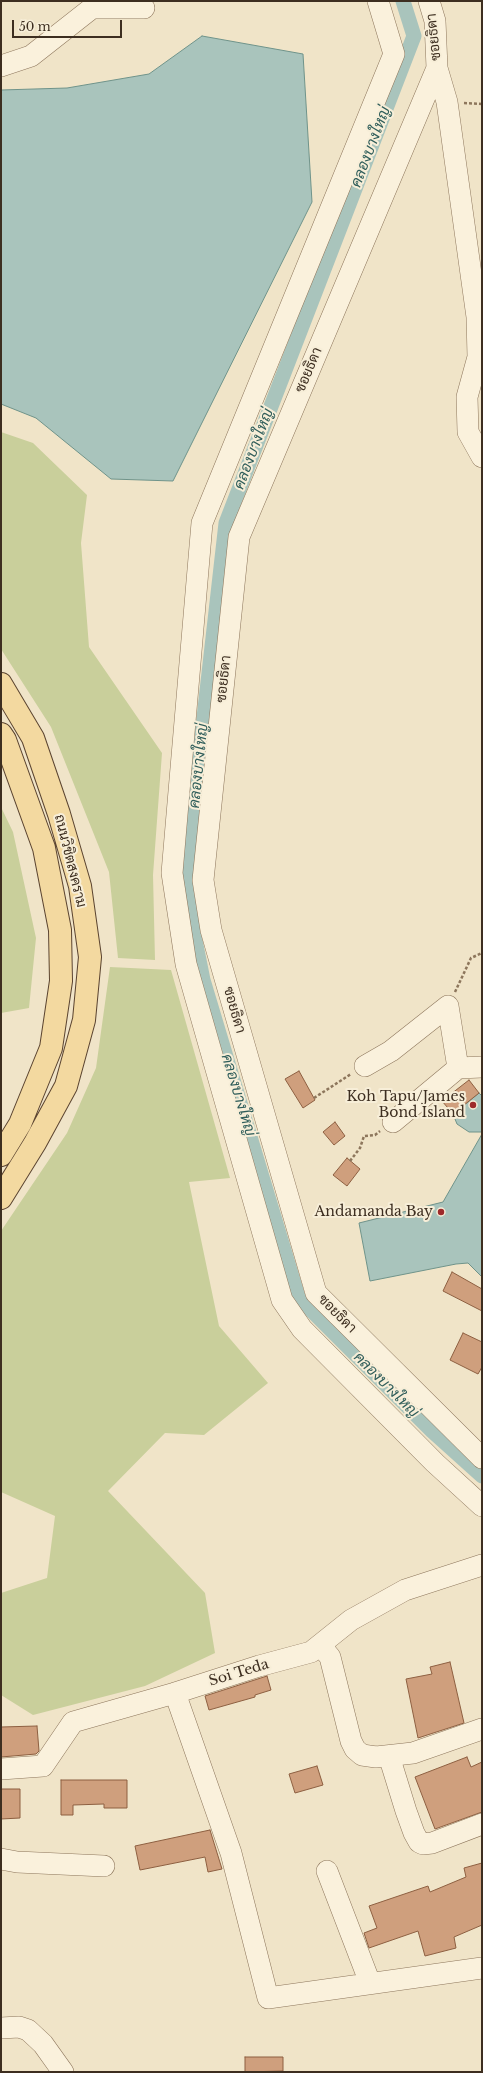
<!DOCTYPE html>
<html>
<head>
<meta charset="utf-8">
<style>
	body { margin:0 }
	#map { position:relative; width:483px; height:2073px; overflow:hidden; background:#f0e4c8; font-family:"Libre Baskerville",serif }
	canvas { display:block }
	.frame { position:absolute; inset:0; border:2px solid #3d2e20; pointer-events:none }
	.scale { position:absolute; left:12px; top:20px; width:110px; height:18px; box-sizing:border-box; border:2px solid #3d2e20; border-top:0; padding-left:5px; font-size:12px; line-height:14px; white-space:nowrap; color:#3d2e20; -webkit-text-stroke:3px #f7eed8; paint-order:stroke }
</style>
</head>
<body>
<div id="map">
<canvas width="483" height="2073"></canvas>
<div class="frame"></div>
<div class="scale">50 m</div>
</div>
<script>
const ctx = document.querySelector('canvas').getContext('2d');
ctx.lineJoin = 'round';
function paint(path, color) { ctx.fillStyle = color; ctx.fill(path, 'evenodd'); }
const shape = rows => new Path2D(rows.map(r => 'M' + r).join(''));
function stroke(path, color, width, dash) { ctx.strokeStyle = color; ctx.lineWidth = width; ctx.lineCap = dash ? 'butt' : 'round'; ctx.setLineDash(dash || []); ctx.stroke(path); }
function write(font, color, halo, rows, align = 'center') {
  ctx.font = font + ' "Libre Baskerville",Sarabun,serif'; ctx.lineWidth = 4; ctx.setLineDash([]); ctx.textBaseline = 'middle'; ctx.strokeStyle = halo; ctx.fillStyle = color; for (const [text, x, y, turn = 0] of rows) {
    ctx.save(); ctx.translate(x, y); ctx.rotate((+turn || 0) * Math.PI / 180); ctx.textAlign = isNaN(turn) ? turn : align; if (halo) ctx.strokeText(text, 0, 0); ctx.fillText(text, 0, 0); ctx.restore();
  }
}
paint(shape([
	[1,432,33,443,87,495,81,543,89,647,162,753,153,875,155,960,118,958,109,872,51,727,1,649],
	[1,807,13,832,36,938,29,1008,1,1013],
	[110,967,171,970,230,1178,189,1182,219,1326,268,1383,204,1435,165,1433,108,1491,205,1593,215,1653,145,1686,33,1715,1,1695,1,1593,47,1578,55,1516,1,1492,1,1231,67,1133,96,1068]
]), '#c9cf9b');
const water = shape([
	[202,36,303,54,312,202,173,481,111,479,36,418,1,404,1,90,67,88,149,74,202,36],
	[479,1093,482,1096,482,1132,469,1132,457,1124,453,1114,479,1093],
	[482,1134,482,1277,468,1263,456,1264,370,1281,359,1223,443,1202,482,1134]
]);
paint(water, '#a9c4bc');
stroke(water, '#6f938a', 1);
stroke(shape([
	[403,1,414,36,226,523,186,876,193,930,203,980,298,1297,432,1431,482,1476]
]), '#a9c4bc', 15);
const building = shape([
	[299,1071,315,1100,303,1108,285,1079,299,1071],
	[469,1080,479,1093,453,1114,442,1101,469,1080],
	[335,1122,345,1136,334,1145,323,1132,335,1122],
	[347,1158,360,1169,347,1186,333,1175,347,1158],
	[452,1272,482,1289,482,1311,443,1291,452,1272],
	[463,1333,482,1342,482,1367,478,1374,450,1360,463,1333],
	[450,1662,464,1723,418,1738,406,1679,432,1674,430,1667,450,1662],
	[267,1676,271,1690,255,1695,255,1697,209,1710,205,1696,267,1676],
	[37,1726,39,1751,36,1754,1,1757,1,1727,37,1726],
	[467,1757,471,1767,482,1762,482,1812,435,1829,415,1777,467,1757],
	[317,1766,323,1785,295,1793,289,1774,317,1766],
	[61,1780,127,1780,127,1808,104,1808,104,1804,73,1805,73,1815,61,1815,61,1780],
	[1,1789,20,1789,20,1818,1,1819,1,1789],
	[210,1830,222,1869,208,1872,205,1857,140,1870,135,1846,210,1830],
	[482,1863,482,1925,454,1937,456,1948,425,1956,418,1931,369,1948,364,1933,377,1928,369,1906,428,1886,430,1892,466,1877,464,1868,482,1863],
	[245,2057,283,2057,283,2071,245,2072,245,2057]
]);
paint(building, '#cf9f7d');
stroke(building, '#8d5f41', 1);
const minor = shape([
	[378,1,394,54,202,523,172,873,186,964,282,1300,302,1329,435,1463,482,1506],
	[429,1,435,21,437,68,239,537,203,880,211,930,316,1293,482,1458],
	[1,66,31,56,92,8,144,8],
	[437,68,447,102,477,317,478,357,467,397,468,432,482,457],
	[365,1066,391,1051,448,1006,458,1068,482,1067],
	[393,1122,458,1068],
	[320,1645,330,1657,351,1741,355,1749,362,1755,376,1757,413,1753,482,1729],
	[175,1693,231,1853,268,1998,482,1968],
	[389,1756,406,1811,414,1833,419,1842,423,1844,432,1843,482,1824],
	[1,1769,43,1766,73,1722,175,1693,259,1666,311,1652,351,1620,405,1590,482,1565],
	[1,1859,17,1862,104,1866],
	[327,1871,370,1983],
	[1,2028,19,2027,28,2030,43,2044,63,2072]
]);
const major = shape([
	[1,684,33,738,59,814,80,886,90,957,84,1020,66,1086,35,1143,1,1198],
	[1,734,5,740,44,848,60,930,61,981,51,1048,20,1124,1,1155]
]);
stroke(minor, '#8d765c', 22);
stroke(major, '#5b4430', 24);
stroke(shape([
	[464,103,482,104],
	[455,992,471,958,482,953],
	[314,1098,351,1074],
	[350,1161,360,1148,364,1136,375,1135,380,1131]
]), '#8d765c', 2.5, [3, 2]);
stroke(minor, '#faf1dc', 21);
stroke(major, '#f3d9a0', 22);
for (const [x, y, r, color] of [
	[473,1105,4,"#9e2a2b"],
	[441,1212,4,"#9e2a2b"]
]) { const dot = new Path2D(); dot.arc(x, y, r, 0, 2 * Math.PI); ctx.fillStyle = color; ctx.fill(dot); stroke(dot, '#f7eed8', 1.5); }
write('14px', '#3d2e20', '#f7eed8', [
	["ซอยธิดา",434,37,-96],
	["ซอยธิดา",309,370,-67],
	["ซอยธิดา",224,679,-84],
	["ถนนวิชิตสงคราม",70,861,76],
	["ซอยธิดา",234,1010,74],
	["ซอยธิดา",337,1314,45],
	["Soi Teda",239,1673,-17]
]);
write('14px', '#3d2e20', '#f7eed8', [
	["Koh Tapu/James",465,1097],
	["Bond Island",465,1113],
	["Andamanda Bay",433,1212]
], 'right');
write('italic 15px', '#2f5d5a', '#f7eed8', [
	["คลองบางใหญ่",371,147,-69],
	["คลองบางใหญ่",254,449,-69],
	["คลองบางใหญ่",199,766,-84],
	["คลองบางใหญ่",238,1095,73],
	["คลองบางใหญ่",386,1385,45]
]);
</script>
</body>
</html>
